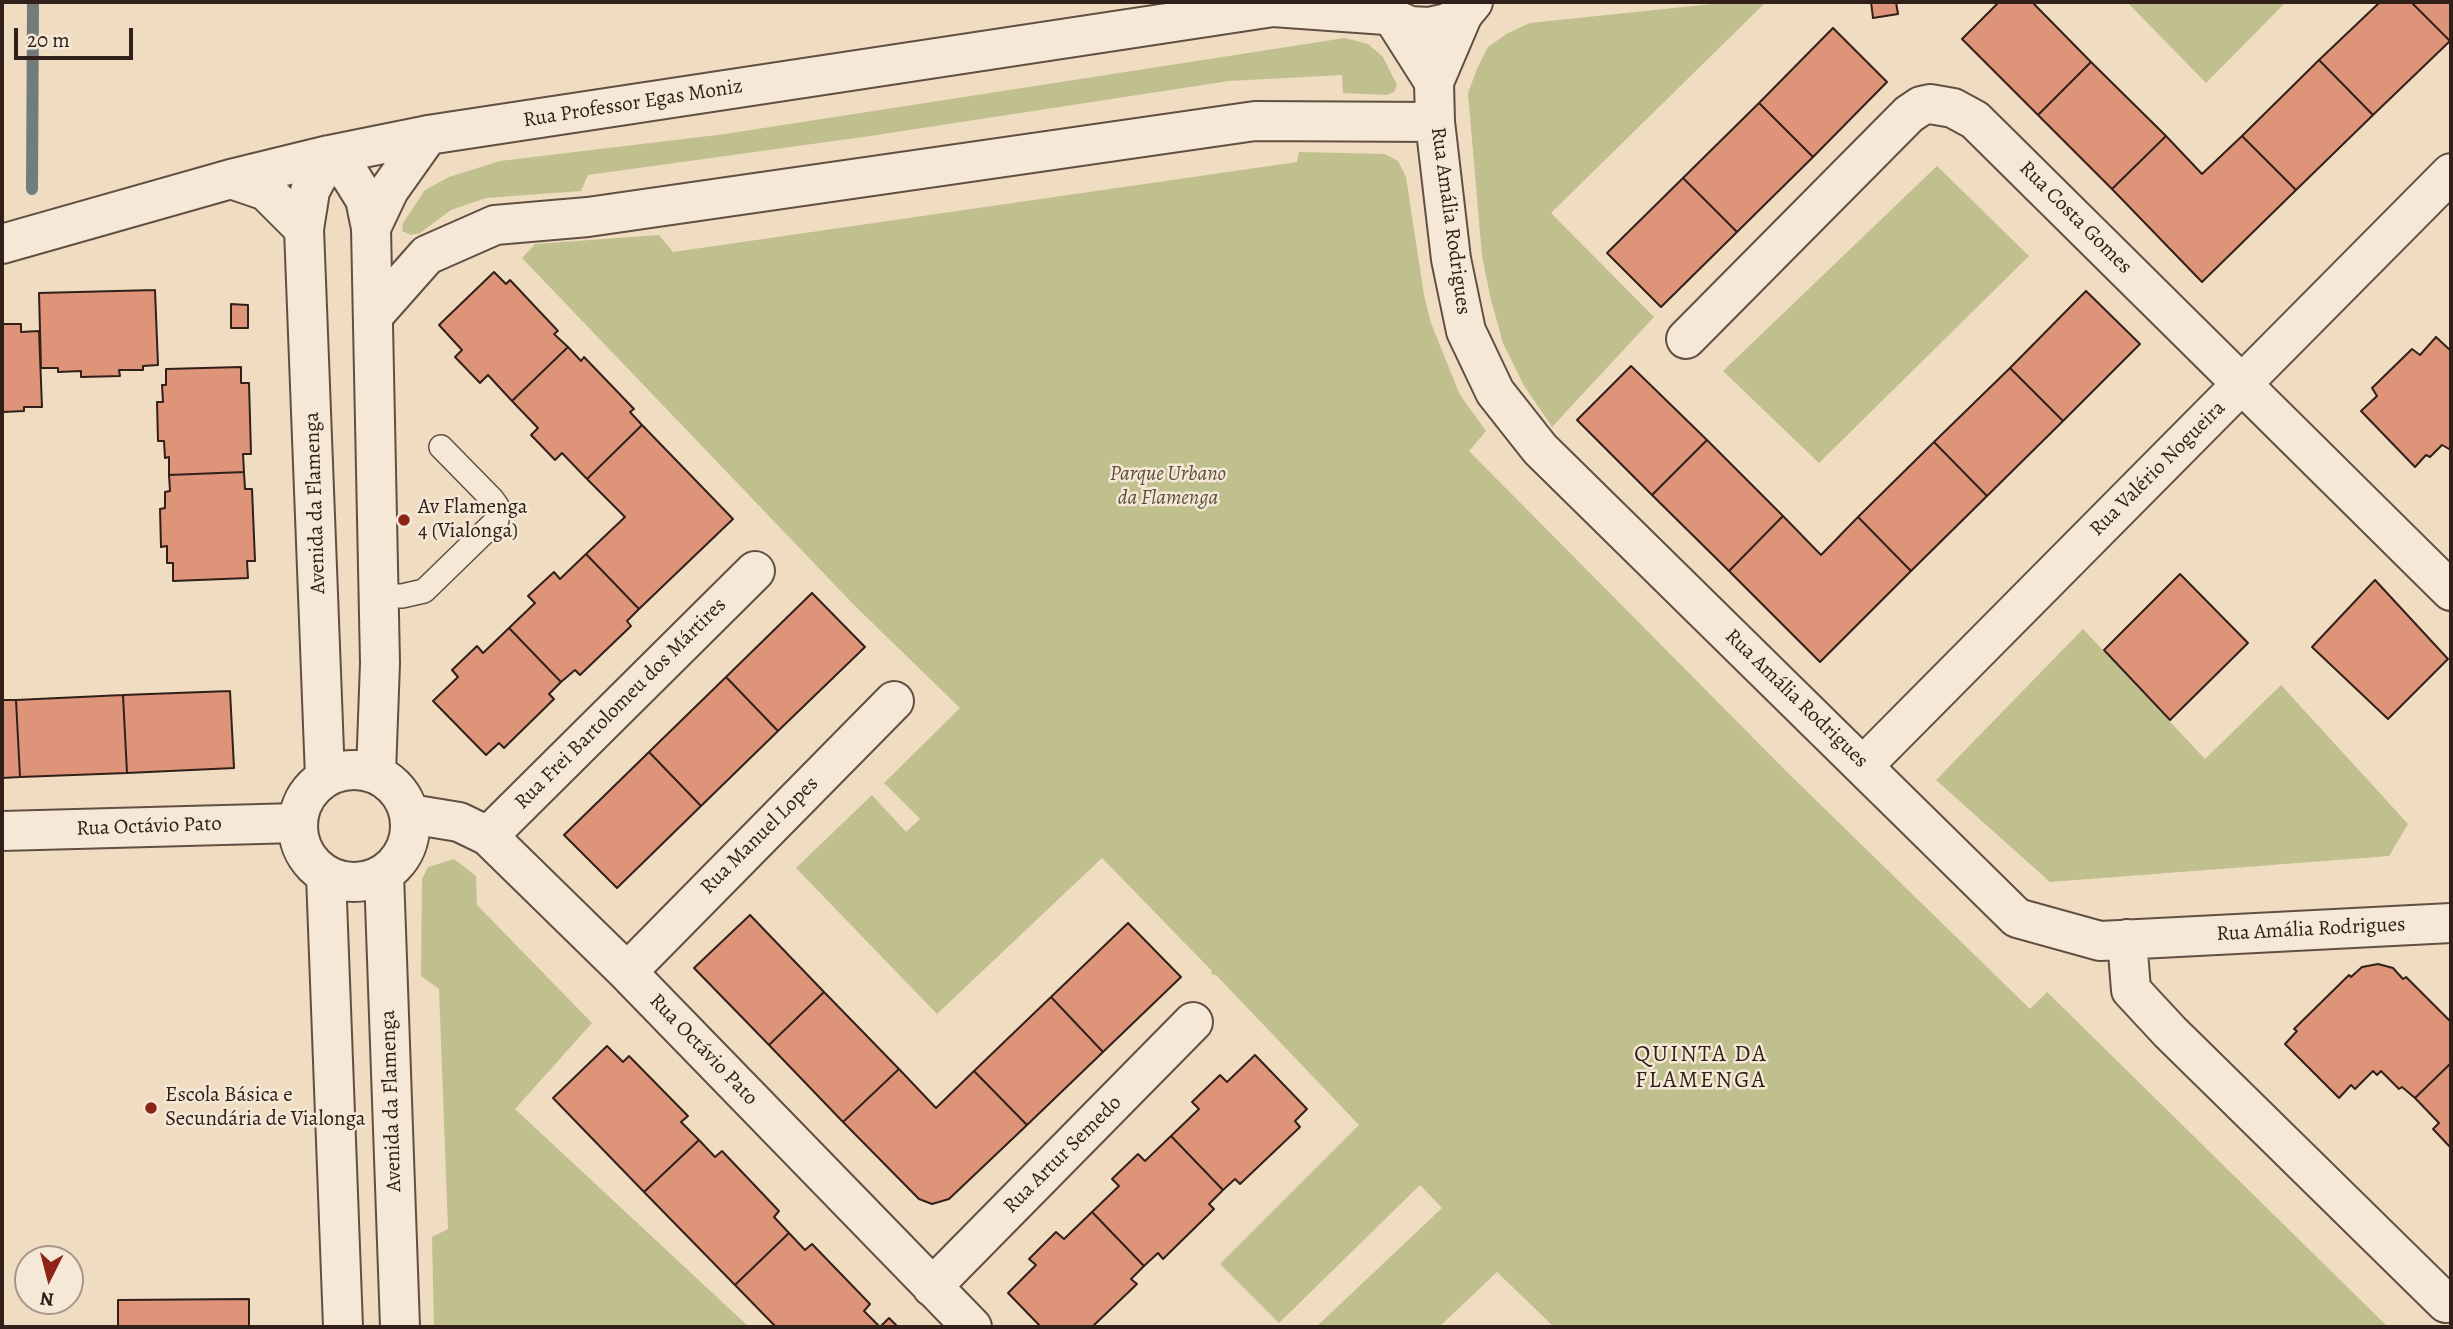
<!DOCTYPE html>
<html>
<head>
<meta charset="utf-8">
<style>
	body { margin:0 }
	#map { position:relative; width:2453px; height:1329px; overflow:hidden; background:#f0dcc1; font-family:Alegreya,serif }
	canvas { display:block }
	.frame { position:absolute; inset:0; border:4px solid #312019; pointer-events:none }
	.north { position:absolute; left:14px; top:1245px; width:70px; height:70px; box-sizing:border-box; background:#f5e8d7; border:2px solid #a7988b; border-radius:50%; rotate:186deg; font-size:19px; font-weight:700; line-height:28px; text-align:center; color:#312019 }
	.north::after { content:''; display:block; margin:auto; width:24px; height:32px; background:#8f2418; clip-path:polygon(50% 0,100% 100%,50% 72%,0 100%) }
	.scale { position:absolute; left:14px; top:28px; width:119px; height:32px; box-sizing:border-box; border:4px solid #312019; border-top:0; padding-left:9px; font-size:21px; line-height:24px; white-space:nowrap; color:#312019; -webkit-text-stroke:5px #f5e8d7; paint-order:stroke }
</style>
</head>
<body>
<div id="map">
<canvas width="2453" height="1329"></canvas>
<div class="frame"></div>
<div class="north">N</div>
<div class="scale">20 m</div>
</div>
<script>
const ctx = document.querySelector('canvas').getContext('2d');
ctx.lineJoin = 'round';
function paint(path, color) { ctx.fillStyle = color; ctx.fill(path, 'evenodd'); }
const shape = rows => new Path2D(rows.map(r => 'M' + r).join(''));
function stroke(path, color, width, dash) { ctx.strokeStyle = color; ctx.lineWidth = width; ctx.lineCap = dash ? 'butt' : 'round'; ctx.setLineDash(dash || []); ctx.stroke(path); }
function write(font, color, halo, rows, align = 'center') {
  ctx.font = font + ' Alegreya,serif'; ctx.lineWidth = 5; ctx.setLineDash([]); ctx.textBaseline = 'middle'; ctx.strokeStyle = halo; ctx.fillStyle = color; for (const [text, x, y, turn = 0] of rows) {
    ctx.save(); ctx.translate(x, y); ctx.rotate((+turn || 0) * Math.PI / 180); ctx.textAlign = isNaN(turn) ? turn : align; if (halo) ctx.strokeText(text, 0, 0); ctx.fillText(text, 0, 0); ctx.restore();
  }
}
paint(shape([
	[1731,2,1766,2,1551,213,1654,317,1552,427,1523,384,1503,343,1491,300,1482,256,1468,93,1477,69,1488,47,1508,33,1530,23],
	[2127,2,2286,2,2206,83],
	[1345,38,1368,44,1383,57,1397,85,1394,92,1387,95,1343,93,1342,75,1229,81,870,136,588,175,581,191,486,198,451,210,420,233,411,235,402,231,403,223,425,190,449,177,500,161,725,134],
	[1299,152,1385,154,1398,161,1406,177,1424,295,1431,323,1460,395,1486,431,1469,451,1788,773,2030,1009,2047,992,2388,1327,1554,1327,1497,1272,1439,1327,1316,1327,1442,1208,1420,1185,1279,1323,1220,1264,1359,1125,1216,975,1211,974,1212,971,1102,858,937,1014,796,868,872,795,906,832,920,819,884,783,960,708,855,606,522,258,535,244,659,235,673,252,1297,162],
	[1937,166,2029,256,1819,463,1723,371],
	[2083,629,2205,759,2281,685,2408,824,2389,856,2050,882,1936,780],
	[454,859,476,876,477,905,592,1023,515,1109,749,1327,434,1327,432,1237,448,1229,439,989,421,976,422,879,428,867]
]), '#c0bf8e');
stroke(shape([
	[32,189,33,2]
]), '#727c7b', 12);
const building = shape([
	[1871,2,1896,2,1898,14,1873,18,1871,2],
	[1999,2,2032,2,2091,62,2038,115,1962,39,1999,2],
	[2380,2,2411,2,2450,41,2373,115,2319,60,2380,2],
	[2411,2,2451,2,2451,40,2450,41,2411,2],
	[1833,28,1887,82,1813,157,1759,103,1833,28],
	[2319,60,2373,115,2296,190,2242,136,2319,60],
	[2091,62,2166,136,2112,189,2038,115,2091,62],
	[1759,103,1813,157,1737,232,1683,178,1759,103],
	[2166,136,2202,174,2242,136,2296,190,2202,282,2112,189,2166,136],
	[1683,178,1737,232,1661,307,1607,253,1683,178],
	[494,272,506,284,510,280,558,331,554,334,568,347,512,401,488,375,480,383,455,357,462,350,439,325,494,272],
	[155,290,158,365,143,366,143,370,119,370,120,376,81,377,81,371,58,372,58,368,41,368,39,293,155,290],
	[2086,291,2140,344,2063,421,2010,368,2086,291],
	[231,304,248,305,248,328,231,328,231,304],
	[2,324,21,324,21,332,39,331,42,407,24,407,24,411,3,412,2,418,2,324],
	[2436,337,2451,351,2451,447,2449,449,2442,445,2430,457,2426,455,2415,467,2361,411,2377,396,2372,388,2412,349,2420,355,2436,337],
	[568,347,581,361,584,357,634,409,630,412,642,425,587,479,562,453,555,460,531,435,538,428,512,401,568,347],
	[1631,366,1707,440,1652,495,1577,420,1631,366],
	[241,367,241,383,249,383,251,454,243,454,244,472,169,475,169,457,165,458,164,441,158,441,157,402,163,402,162,385,166,385,166,369,241,367],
	[2010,368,2063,421,1987,496,1934,442,2010,368],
	[642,425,733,519,639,609,586,554,625,517,587,479,642,425],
	[1707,440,1783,516,1729,571,1652,495,1707,440],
	[1934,442,1987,496,1911,571,1858,517,1934,442],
	[244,472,245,489,252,489,255,561,247,561,248,578,173,581,173,563,167,563,167,546,161,547,160,509,165,508,165,492,170,491,169,475,244,472],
	[1783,516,1821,555,1858,517,1911,571,1820,662,1729,571,1783,516],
	[586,554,639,609,627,621,631,626,580,675,575,670,561,682,509,628,535,603,528,596,554,572,560,579,586,554],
	[2180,574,2248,643,2170,720,2104,650,2180,574],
	[2375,580,2448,659,2388,719,2312,647,2375,580],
	[812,593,865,647,778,731,726,677,812,593],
	[509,628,561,682,549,694,554,699,504,748,499,743,486,755,433,701,458,677,452,670,477,646,483,653,509,628],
	[726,677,778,731,701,806,649,752,726,677],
	[230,691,234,768,127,773,123,695,230,691],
	[123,695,127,773,20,777,16,700,123,695],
	[2,700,16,700,20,777,2,778,2,700],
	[649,752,701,806,617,888,564,835,649,752],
	[750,915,824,992,769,1045,694,968,750,915],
	[1128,923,1181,977,1103,1052,1051,997,1128,923],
	[2378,964,2393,968,2403,979,2406,977,2451,1022,2451,1063,2415,1098,2402,1087,2399,1089,2381,1071,2377,1075,2373,1071,2355,1089,2351,1085,2339,1098,2285,1044,2297,1031,2294,1029,2349,975,2351,977,2362,967,2378,964],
	[824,992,899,1069,843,1122,769,1045,824,992],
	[1051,997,1103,1052,1027,1125,974,1071,1051,997],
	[607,1046,623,1062,629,1056,688,1116,681,1122,699,1140,644,1192,553,1098,607,1046],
	[1255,1055,1307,1109,1295,1121,1300,1127,1240,1184,1235,1179,1223,1190,1171,1136,1199,1109,1192,1102,1220,1075,1227,1082,1255,1055],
	[2451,1063,2451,1148,2433,1129,2439,1123,2415,1098,2451,1063],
	[899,1069,936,1108,974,1071,1027,1125,949,1199,932,1204,919,1199,843,1122,899,1069],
	[1171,1136,1223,1190,1209,1204,1214,1209,1163,1259,1158,1253,1144,1266,1092,1212,1119,1186,1112,1179,1138,1154,1145,1161,1171,1136],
	[699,1140,715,1157,722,1151,779,1211,774,1217,789,1233,735,1285,644,1192,699,1140],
	[1092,1212,1144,1266,1131,1279,1137,1284,1092,1327,1041,1327,1008,1293,1036,1265,1029,1259,1056,1232,1064,1239,1092,1212],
	[789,1233,805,1250,812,1244,870,1304,864,1311,880,1327,776,1327,735,1285,789,1233],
	[249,1299,249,1327,118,1327,118,1300,249,1299],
	[889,1318,898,1327,880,1327,889,1318]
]);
paint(building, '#dd9479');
stroke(building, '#312019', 2);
const service = shape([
	[378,596,402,596,424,591,497,520,497,506,492,499,441,447]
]);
const minor = shape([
	[1463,14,1434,82,1435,122,1451,259,1466,331,1495,392,1540,449,2017,918,2100,941,2451,923],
	[1394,19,1434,82],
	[373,316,427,255,495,225,588,217,1255,121,1435,122],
	[1686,339,1909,114,1921,106,1930,104,1953,108,1975,120,2451,591],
	[1864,765,2451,173],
	[410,814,459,822,488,836,627,972,972,1327],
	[2,831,297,823],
	[488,836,755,571],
	[2127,939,2131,990,2170,1032,2446,1303],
	[627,972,894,701],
	[932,1287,1193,1022]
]);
const tertiary = shape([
	[1377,2,1386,15,1394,19,1410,26,1429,27,1447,23,1463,14,1473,2],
	[329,155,350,175,365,199,371,228,380,663,376,773],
	[231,179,266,191,304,229],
	[371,228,389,190,428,135],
	[2,244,231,179,329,155,428,135,1273,7,1386,15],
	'298 826a56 56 0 1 1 112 0a56 56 0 1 1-112 0Z',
	[325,777,304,229,310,191,329,155],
	[384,874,400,1327],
	[326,875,343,1327]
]);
stroke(service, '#614f43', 26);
stroke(minor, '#614f43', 42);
stroke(tertiary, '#614f43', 42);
stroke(service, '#f5e8d7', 23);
stroke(minor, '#f5e8d7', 38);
stroke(tertiary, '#f5e8d7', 38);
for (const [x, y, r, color] of [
	[404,520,7,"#8f2418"],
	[151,1108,7,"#8f2418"]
]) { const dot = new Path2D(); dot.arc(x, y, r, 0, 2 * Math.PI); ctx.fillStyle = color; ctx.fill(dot); stroke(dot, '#f5e8d7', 2.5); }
write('21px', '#312019', '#f5e8d7', [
	["Rua Professor Egas Moniz",633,104,-9],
	["Rua Costa Gomes",2075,218,45],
	["Rua Amália Rodrigues",1450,221,82],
	["Rua Valério Nogueira",2158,469,-45],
	["Avenida da Flamenga",316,503,-92],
	["Rua Amália Rodrigues",1796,699,44],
	["Rua Frei Bartolomeu dos Mártires",621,704,-45],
	["Rua Octávio Pato",149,827,-2],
	["Rua Manuel Lopes",760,836,-45],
	["Rua Amália Rodrigues",2311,930,-3],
	["Rua Octávio Pato",703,1050,46],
	["Avenida da Flamenga",392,1101,-92],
	["Rua Artur Semedo",1063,1155,-45]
]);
write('italic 21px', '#5c503c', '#f5e8d7', [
	["Parque Urbano",1168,475],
	["da Flamenga",1168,499]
]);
write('21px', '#312019', '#f5e8d7', [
	["Av Flamenga",418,508],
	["4 (Vialonga)",418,532],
	["Escola Básica e",165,1096],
	["Secundária de Vialonga",165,1120]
], 'left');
ctx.letterSpacing = '2px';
write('23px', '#312019', '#f5e8d7', [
	["QUINTA DA",1701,1055],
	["FLAMENGA",1701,1081]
]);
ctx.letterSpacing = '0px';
</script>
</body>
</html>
